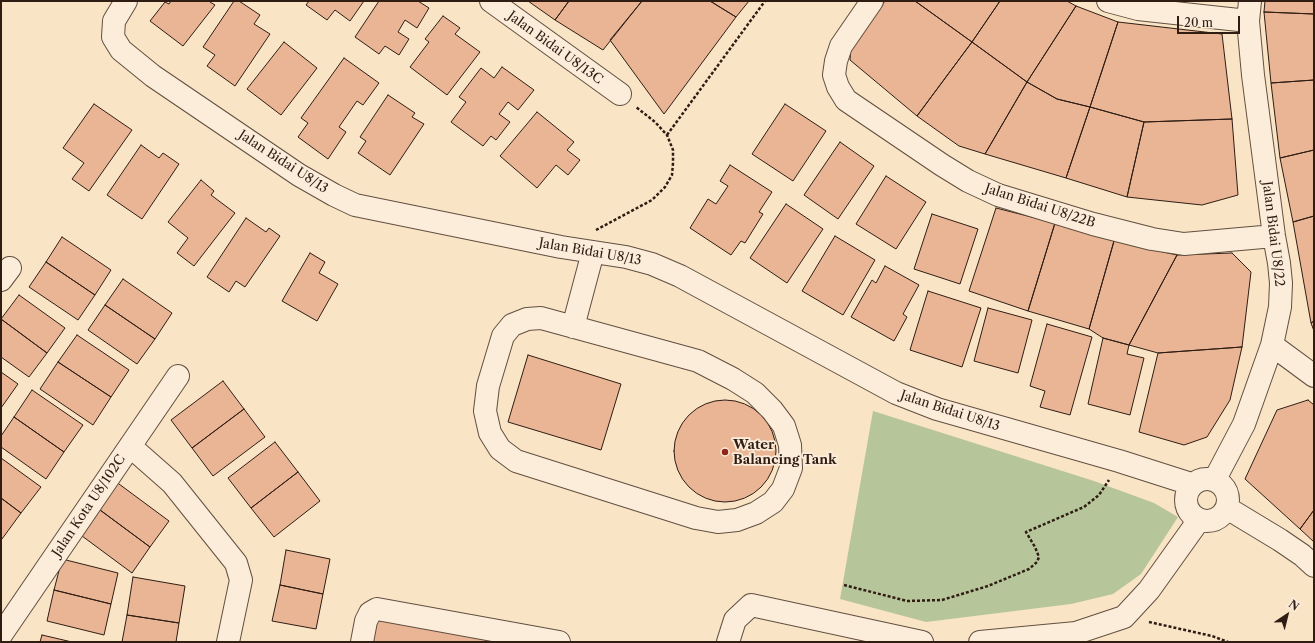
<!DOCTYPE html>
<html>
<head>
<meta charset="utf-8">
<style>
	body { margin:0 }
	#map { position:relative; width:1315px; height:643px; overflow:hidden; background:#f9e4c6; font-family:"Libre Caslon Text",serif }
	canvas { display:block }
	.frame { position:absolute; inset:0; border:2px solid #2f1d14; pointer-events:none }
	.north { position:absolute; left:1267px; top:595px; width:40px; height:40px; -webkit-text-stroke:3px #fbedda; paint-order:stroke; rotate:35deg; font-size:11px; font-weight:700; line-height:16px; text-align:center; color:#2f1d14 }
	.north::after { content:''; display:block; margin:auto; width:14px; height:18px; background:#2f1d14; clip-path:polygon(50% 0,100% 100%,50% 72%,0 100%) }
	.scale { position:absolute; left:1177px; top:16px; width:63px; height:18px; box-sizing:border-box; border:2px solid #2f1d14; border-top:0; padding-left:5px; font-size:12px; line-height:14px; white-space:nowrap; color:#2f1d14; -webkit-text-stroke:3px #fbedda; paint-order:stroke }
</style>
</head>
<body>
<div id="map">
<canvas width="1315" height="643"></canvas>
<div class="frame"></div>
<div class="north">N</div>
<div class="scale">20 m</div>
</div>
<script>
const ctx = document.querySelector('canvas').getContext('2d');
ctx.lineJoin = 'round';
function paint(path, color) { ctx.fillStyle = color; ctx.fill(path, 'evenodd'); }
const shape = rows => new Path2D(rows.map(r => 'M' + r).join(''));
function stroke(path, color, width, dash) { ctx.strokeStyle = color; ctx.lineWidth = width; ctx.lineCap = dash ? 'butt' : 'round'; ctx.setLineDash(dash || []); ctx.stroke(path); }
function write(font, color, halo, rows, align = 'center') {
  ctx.font = font + ' "Libre Caslon Text",serif'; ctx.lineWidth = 3.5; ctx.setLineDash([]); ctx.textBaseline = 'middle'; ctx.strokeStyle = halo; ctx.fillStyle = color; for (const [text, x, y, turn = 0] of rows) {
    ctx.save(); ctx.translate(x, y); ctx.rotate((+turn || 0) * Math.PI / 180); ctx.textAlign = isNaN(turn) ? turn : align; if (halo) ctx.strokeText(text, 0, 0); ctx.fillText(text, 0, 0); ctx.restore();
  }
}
paint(shape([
	[873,411,1094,481,1154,503,1178,517,1141,574,1113,594,1071,604,926,622,840,599]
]), '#b7c59a');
const building = shape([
	[171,1,211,1,210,2,215,5,183,46,150,21,165,2,169,4,171,1],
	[234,1,239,1,260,15,254,24,270,34,235,86,207,66,215,55,203,47,234,1],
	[309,1,364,1,350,21,335,10,327,20,306,5,309,1],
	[379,1,418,1,429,8,417,28,405,20,398,32,409,39,399,55,385,46,379,54,355,37,379,1],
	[528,1,569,1,555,20,528,1],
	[569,1,642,1,603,50,555,20,569,1],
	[642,1,710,1,736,17,664,114,610,40,642,1],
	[710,1,749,1,736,17,710,1],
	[885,1,915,1,972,42,917,116,850,60,851,45,885,1],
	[915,1,1000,1,972,42,915,1],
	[1000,1,1067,1,1076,6,1027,82,972,42,1000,1],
	[1265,1,1314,1,1314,14,1264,12,1265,1],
	[1076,6,1118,22,1090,107,1057,99,1027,82,1076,6],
	[1264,12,1314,14,1314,80,1271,83,1264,12],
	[443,16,460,28,455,34,480,52,447,95,410,67,429,42,425,39,443,16],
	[1118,22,1222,34,1232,119,1144,122,1090,107,1118,22],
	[284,42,317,68,281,115,247,89,284,42],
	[972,42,1027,82,985,154,959,146,917,116,972,42],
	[344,58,379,83,363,105,357,101,339,127,346,132,328,159,298,137,308,123,301,118,344,58],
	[502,67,534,90,518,110,508,102,499,114,510,122,496,140,491,136,483,146,451,122,466,102,459,97,481,68,494,78,502,67],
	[1314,80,1314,150,1280,158,1271,83,1314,80],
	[1027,82,1057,99,1090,107,1066,178,985,154,1027,82],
	[388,95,415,113,412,117,424,124,390,175,358,153,366,141,360,137,388,95],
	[94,104,132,130,89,191,72,179,84,163,63,148,94,104],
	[785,104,826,131,793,181,752,154,785,104],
	[1090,107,1144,122,1127,197,1066,178,1090,107],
	[537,112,574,142,567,150,580,160,568,175,556,165,537,188,500,156,537,112],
	[1232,119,1238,195,1202,205,1127,197,1144,122,1232,119],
	[840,142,874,166,838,219,804,195,840,142],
	[141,145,159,158,163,153,179,164,142,219,107,195,141,145],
	[1314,150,1314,216,1293,222,1280,158,1314,150],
	[730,165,772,192,759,212,763,214,745,243,741,241,731,255,690,228,708,199,716,204,728,186,720,181,730,165],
	[886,176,926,202,896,249,856,224,886,176],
	[201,180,214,191,211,195,235,213,194,266,177,253,188,238,168,222,201,180],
	[786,204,823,229,787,283,750,258,786,204],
	[996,208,1055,223,1028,311,969,291,996,208],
	[932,214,978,229,960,284,914,269,932,214],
	[1314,216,1314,321,1311,323,1293,222,1314,216],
	[246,218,266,232,269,228,280,236,245,287,236,281,229,292,207,277,246,218],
	[1055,223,1114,241,1089,329,1028,311,1055,223],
	[835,236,875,260,843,315,802,291,835,236],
	[62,237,111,270,95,295,46,262,62,237],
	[1114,241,1177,255,1129,345,1103,338,1089,329,1114,241],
	[310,253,325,262,319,273,338,284,317,321,282,301,310,253],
	[1232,253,1251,272,1242,347,1158,353,1129,345,1177,255,1232,253],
	[46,262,95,295,78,320,29,287,46,262],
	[885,266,919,285,903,314,907,317,894,341,851,317,872,280,876,283,885,266],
	[123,279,172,313,155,339,105,305,123,279],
	[928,291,981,308,962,367,910,350,928,291],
	[19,295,65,328,47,353,1,319,19,295],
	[105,305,155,339,137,364,88,330,105,305],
	[988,308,1032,320,1018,373,974,361,988,308],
	[1,319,47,353,29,377,1,357,1,319],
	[1314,321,1314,331,1311,323,1314,321],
	[1047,324,1092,337,1070,415,1040,407,1045,391,1030,386,1047,324],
	[77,335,129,370,111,397,58,362,77,335],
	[1103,338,1129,345,1127,354,1144,358,1130,415,1088,404,1103,338],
	[1242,347,1230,400,1207,437,1184,445,1139,432,1158,353,1242,347],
	[528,355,621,384,601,450,508,422,528,355],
	[58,362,111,397,93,425,40,389,58,362],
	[1,372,18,384,1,408,1,372],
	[223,381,244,409,192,448,171,420,223,381],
	[32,390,83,425,64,452,14,417,32,390],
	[1308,400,1314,405,1314,510,1300,529,1245,479,1277,410,1308,400],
	'674 451a51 51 0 1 1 102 0a51 51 0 1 1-102 0Z',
	[244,409,265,437,213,476,192,448,244,409],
	[14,417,64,452,46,479,1,447,1,436,14,417],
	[275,442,298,472,251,508,228,478,275,442],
	[1,458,41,487,21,513,1,498,1,458],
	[298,472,320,501,274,537,251,508,298,472],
	[115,481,169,521,150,547,96,507,115,481],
	[1,498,21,513,2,539,1,538,1,498],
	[96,507,150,547,132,573,78,533,96,507],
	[1314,510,1314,542,1300,529,1314,510],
	[286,550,330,559,323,594,280,585,286,550],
	[62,559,118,573,111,604,54,590,62,559],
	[133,577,185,586,179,623,127,615,133,577],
	[280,585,323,594,316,629,272,621,280,585],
	[54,590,111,604,104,635,47,621,54,590],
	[127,615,179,623,176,642,122,642,127,615],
	[373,616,504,642,368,642,373,616],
	[42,635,72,642,40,642,42,635]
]);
paint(building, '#e9b594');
stroke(building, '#2f1d14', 1);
const minor = shape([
	[126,1,114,21,113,37,121,50,153,76,299,175,334,195,355,205,561,247,626,257,652,264,680,276,896,393,937,409,1119,461,1191,484],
	[491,1,620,94],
	[872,1,841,46,836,61,834,75,838,87,846,100,942,165,968,181,998,195,1093,224,1152,239,1184,244,1274,236],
	[1108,1,1138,9,1248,21],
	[1,280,10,268],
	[541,318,698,361,733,379,755,393,772,410,784,426,790,445,791,468,783,489,773,502,756,513,737,520,718,522,696,518,516,461,500,449,490,433,485,411,488,386,503,336,512,325,527,319,541,318],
	[573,327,593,252],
	[1272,345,1314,376],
	[130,446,172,483,236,563,241,580,228,642],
	'1186 500a21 21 0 1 1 42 0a21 21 0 1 1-42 0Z',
	[1215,479,1244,424,1272,345,1280,307,1281,283,1279,263,1274,236,1253,75,1248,21,1250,1],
	[1227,508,1280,540,1302,555,1314,566],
	[1,635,178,376],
	[362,642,366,621,370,613,377,609,559,642],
	[728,642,735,620,751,605,922,642],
	[980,642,1076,633,1124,617,1149,590,1199,520]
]);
stroke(minor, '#624f40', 24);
stroke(shape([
	[667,135,765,1],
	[596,230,652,200,665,187,672,175,673,163,673,150,667,135,655,122,636,107],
	[844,585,907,601,942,600,988,586,1029,569,1037,562,1039,557,1035,547,1026,532,1084,507,1099,495,1109,480],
	[1149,622,1212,636,1228,642]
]), '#2f1d14', 2.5, [3, 2]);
stroke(minor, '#fbedda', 22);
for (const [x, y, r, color] of [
	[725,452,4,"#8f2418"]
]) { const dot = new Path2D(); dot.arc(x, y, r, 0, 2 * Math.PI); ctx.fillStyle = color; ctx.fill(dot); stroke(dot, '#fbedda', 1.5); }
write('13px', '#2f1d14', '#fbedda', [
	["Jalan Bidai U8/13C",555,48,36],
	["Jalan Bidai U8/13",283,162,33],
	["Jalan Bidai U8/22B",1040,206,18],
	["Jalan Bidai U8/22",1273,234,83],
	["Jalan Bidai U8/13",590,252,10],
	["Jalan Bidai U8/13",950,411,18],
	["Jalan Kota U8/102C",89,506,-56]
]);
write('bold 13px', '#2f1d14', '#fbedda', [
	["Water",733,445],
	["Balancing Tank",733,460]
], 'left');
</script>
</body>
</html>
